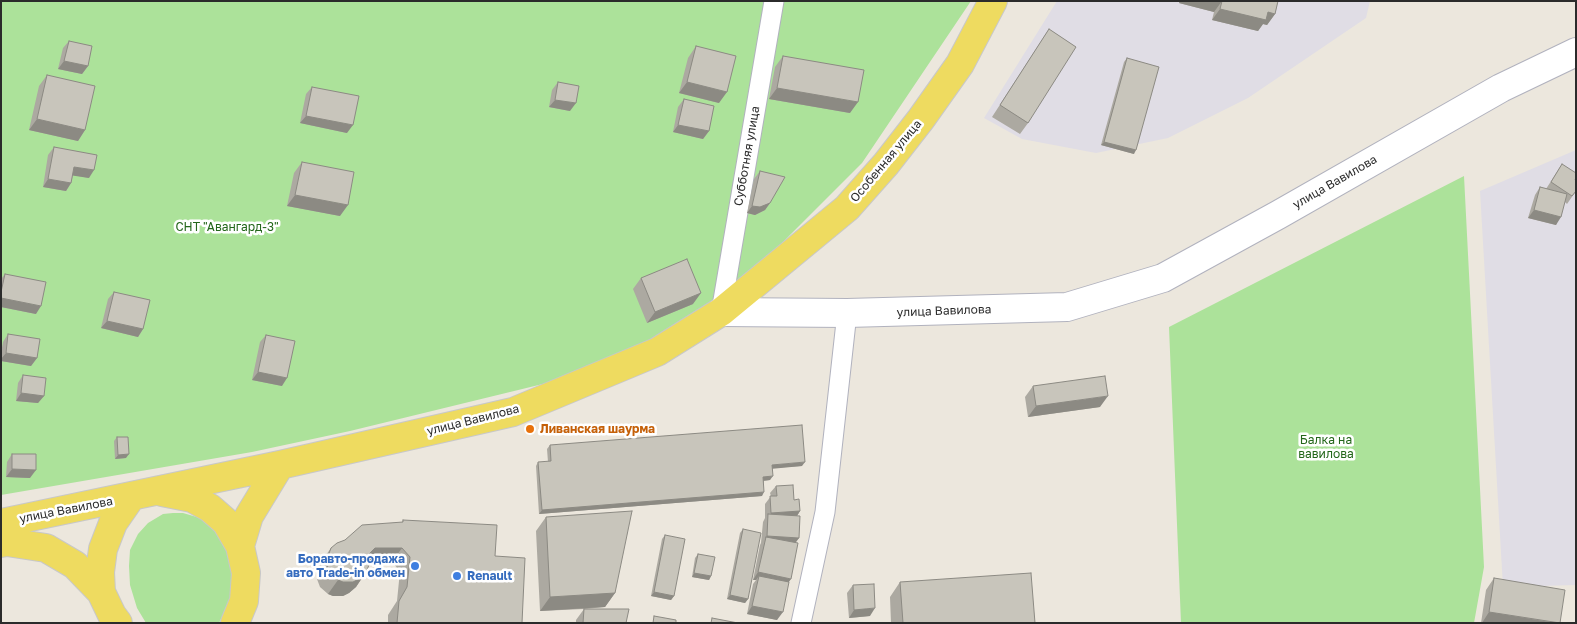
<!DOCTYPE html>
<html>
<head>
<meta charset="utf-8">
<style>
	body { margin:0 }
	#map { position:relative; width:1577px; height:624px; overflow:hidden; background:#ece7dd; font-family:"Golos Text",sans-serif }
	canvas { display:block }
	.frame { position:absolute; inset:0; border:2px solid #2b2b2b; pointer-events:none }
</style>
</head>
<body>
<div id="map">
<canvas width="1577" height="624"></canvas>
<div class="frame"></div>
</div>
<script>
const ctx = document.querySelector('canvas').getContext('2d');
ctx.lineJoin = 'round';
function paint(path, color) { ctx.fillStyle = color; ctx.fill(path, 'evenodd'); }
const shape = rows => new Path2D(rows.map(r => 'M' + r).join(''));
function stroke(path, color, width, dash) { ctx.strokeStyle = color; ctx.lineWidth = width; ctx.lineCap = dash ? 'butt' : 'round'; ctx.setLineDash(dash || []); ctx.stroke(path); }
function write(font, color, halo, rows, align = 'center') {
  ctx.font = font + ' "Golos Text",sans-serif'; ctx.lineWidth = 5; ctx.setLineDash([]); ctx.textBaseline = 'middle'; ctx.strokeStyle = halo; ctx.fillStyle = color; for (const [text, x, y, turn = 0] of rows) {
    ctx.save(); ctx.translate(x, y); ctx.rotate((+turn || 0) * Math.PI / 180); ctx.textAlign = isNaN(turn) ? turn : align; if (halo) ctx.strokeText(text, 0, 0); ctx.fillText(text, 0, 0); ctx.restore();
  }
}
paint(shape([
	[1057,1,1370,1,1366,18,1248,98,1168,138,1096,153,1022,139,984,118],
	[1576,150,1576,585,1503,587,1480,191]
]), '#e0dde5');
paint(shape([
	[1,1,971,1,862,163,745,280,667,333,551,382,350,431,252,452,1,495],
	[1464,176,1484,567,1474,623,1181,623,1169,327],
	[173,513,183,513,200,518,212,526,219,534,226,546,232,570,231,594,229,603,219,623,146,623,137,608,130,585,129,566,130,550,138,534,148,523,163,514]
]), '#ace29a');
const street = shape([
	[721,312,774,1],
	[801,623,825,512,847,313]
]);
const secondary = shape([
	[721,312,847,313,1067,307,1163,278,1278,215,1501,88,1576,52]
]);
const primary = shape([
	[162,492,192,498,210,508,226,522,240,546,246,573,244,601,235,623],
	[1,523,280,465,513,412,657,352,721,312,847,208,886,164,921,119,960,64,993,1],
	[1,543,7,542,46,548,75,565,101,592,112,615,118,623],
	[240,546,249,516,280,465],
	[101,592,100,572,103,549,113,523,131,497]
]);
stroke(street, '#b1b2be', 21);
stroke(secondary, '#b1b2be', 30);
stroke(primary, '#c8c8c8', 30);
stroke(street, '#fff', 19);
stroke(secondary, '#fff', 28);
stroke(primary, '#eedb60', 28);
paint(shape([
	[1180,1,1278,1,1275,14,1267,25,1263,24,1258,31,1212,20,1214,12,1179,3],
	[1049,29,1028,123,1020,134,992,117],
	[69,41,88,66,82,74,58,69,63,48],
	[696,46,719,103,679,93,688,58],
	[783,56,850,113,769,99,775,67],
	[1127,58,1134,154,1101,145,1124,62],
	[47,75,85,130,78,141,29,130,39,86],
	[558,82,570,111,549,107,552,90],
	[312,87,347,133,300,123,306,94],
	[684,99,709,131,703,139,673,132,678,107],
	[54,147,89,178,73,175,71,183,66,191,43,187,48,155],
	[302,162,340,216,287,206,294,173],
	[1562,164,1575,180,1576,191,1567,204,1565,202,1556,225,1528,218,1535,195,1540,187,1546,189],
	[760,171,770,203,765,210,755,215,747,213,754,179],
	[5,274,36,314,1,307,1,279],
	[641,278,693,304,647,323,633,289],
	[114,292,143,329,138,337,101,328,108,299],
	[8,334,37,358,31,366,1,361,1,353,3,342],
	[266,335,282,386,252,380,260,342],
	[23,375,44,396,38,403,16,401,18,383],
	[1033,386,1100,407,1028,417,1025,397],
	[117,437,126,458,115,459,114,441],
	[550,445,802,466,773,468,770,480,764,481,762,496,539,514,536,466,538,462,548,462,547,449],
	[12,454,30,478,6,477,7,462],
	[776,486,794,500,800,511,797,516,799,538,795,543,789,582,777,620,747,614,753,584,756,580,753,580,760,545,761,543,763,522,765,518,765,504,771,496,770,493],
	[546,517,615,593,605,607,585,609,626,623,576,623,576,620,584,609,540,611,536,531],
	[403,520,495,556,522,623,388,623,388,615,397,601,400,571,392,562,369,563,366,572,356,587,349,593,343,596,333,596,328,594,320,587,317,579,318,570,321,562,331,548,402,522],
	[743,529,748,599,745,603,727,599,740,533],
	[665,535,674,596,671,600,651,596,662,539],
	[698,554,711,576,709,580,692,577,695,558],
	[1494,578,1560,623,1481,623,1486,590],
	[900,582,1035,623,891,623,890,597],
	[853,585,870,616,849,618,847,593]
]), '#aca9a1');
paint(shape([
	[1180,1,1222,1,1214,12,1179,3],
	[1220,9,1268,12,1275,14,1267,25,1263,24,1258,31,1212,20],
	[64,61,88,66,82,74,58,69],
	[687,82,727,92,719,103,679,93],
	[777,88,858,102,850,113,769,99],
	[555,100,576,103,570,111,549,107],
	[306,116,353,125,347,133,300,123],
	[37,119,85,130,78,141,29,130],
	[678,125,709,131,703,139,673,132],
	[1104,142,1136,150,1134,154,1101,145],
	[74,167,94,170,89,178,69,175],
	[48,179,71,183,66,191,43,187],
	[295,195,348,205,340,216,287,206],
	[770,203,765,210,755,215,747,213,752,206],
	[1534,210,1561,217,1556,225,1528,218],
	[701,293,693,304,647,323,655,312],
	[1,298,41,306,36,314,1,307],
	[107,321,143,329,138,337,101,328],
	[6,353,37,358,31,366,1,361,1,359],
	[258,372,287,378,282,386,252,380],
	[21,393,44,396,38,403,16,401],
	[1108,396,1100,407,1028,417,1036,406],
	[129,454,126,458,115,459,118,455],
	[805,462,802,466,770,469,772,465],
	[12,469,36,470,30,478,6,477],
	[773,476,770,480,760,481,763,477],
	[764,492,762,496,539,514,542,510],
	[800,511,795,519,768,518,771,513],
	[767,536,799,538,793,546,765,538],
	[375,548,402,548,392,562,365,563,368,555],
	[366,572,356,587,349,593,343,596,333,596,328,594,338,580],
	[758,572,791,579,786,586,759,576,756,580,753,580],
	[694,573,711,576,709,580,692,577],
	[654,592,674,596,671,600,651,596],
	[615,593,605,607,540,611,550,597],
	[730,595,748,599,745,603,727,599],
	[752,606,783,612,777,620,747,614],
	[875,608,870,616,849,618,854,610],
	[1489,612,1556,623,1482,623]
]), '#8c8a83');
const building = shape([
	[1222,1,1278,1,1275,14,1268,12,1266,20,1220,9,1222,1],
	[1049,29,1076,47,1028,123,1000,105,1049,29],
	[69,41,92,46,88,66,64,61,69,41],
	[696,46,736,56,727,92,687,82,696,46],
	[783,56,864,70,858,102,777,88,783,56],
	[1127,58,1159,67,1136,150,1104,142,1127,58],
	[47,75,95,86,85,130,37,119,47,75],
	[558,82,579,86,576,103,555,100,558,82],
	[312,87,359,96,353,125,306,116,312,87],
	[684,99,714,106,709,131,678,125,684,99],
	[54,147,97,155,94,170,74,167,71,183,48,179,54,147],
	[302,162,354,172,348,205,295,195,302,162],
	[1562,164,1576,173,1576,178,1575,180,1576,181,1576,191,1572,196,1551,182,1562,164],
	[760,171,785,177,770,203,760,207,752,206,760,171],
	[1540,187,1567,194,1561,217,1534,210,1540,187],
	[687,259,701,293,655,312,641,278,687,259],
	[5,274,46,282,41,306,1,298,1,292,5,274],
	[114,292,150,300,143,329,107,321,114,292],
	[8,334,40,339,37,358,6,353,8,334],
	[266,335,295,341,287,378,258,372,266,335],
	[23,375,46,378,44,396,21,393,23,375],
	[1105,376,1108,396,1036,406,1033,386,1105,376],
	[802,425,805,462,772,465,773,476,763,477,764,492,542,510,538,462,551,461,550,445,802,425],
	[117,437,128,437,129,454,118,455,117,437],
	[12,454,36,454,36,470,12,469,12,454],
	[793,485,794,500,799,499,800,511,771,513,770,496,777,496,776,486,793,485],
	[632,511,615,593,550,597,546,517,632,511],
	[768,514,800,516,799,538,767,536,768,514],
	[403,520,497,525,495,556,525,558,522,623,397,623,399,601,407,587,410,557,402,548,375,548,368,555,369,565,366,572,359,579,353,582,343,582,338,580,330,572,327,565,328,556,331,548,337,543,345,540,362,525,403,522,403,520],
	[743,529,761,533,748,599,730,595,743,529],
	[665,535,685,539,674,596,654,592,665,535],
	[766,537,798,543,791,579,758,572,766,537],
	[698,554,715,557,711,576,694,573,698,554],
	[1031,573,1035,623,903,623,900,582,1031,573],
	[759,576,789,582,783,612,752,606,759,576],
	[1494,578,1565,590,1560,623,1489,612,1494,578],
	[874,584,875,608,854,610,853,585,874,584],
	[584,609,629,609,626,623,583,623,584,609],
	[654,616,676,620,676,623,653,623,654,616],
	[712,618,738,623,711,623,712,618]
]);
paint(building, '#c8c5bb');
stroke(building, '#8c8a83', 1);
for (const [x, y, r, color] of [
	[530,429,5,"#e8710a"],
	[415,566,5,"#3f7fe0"],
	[457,576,5,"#3f7fe0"]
]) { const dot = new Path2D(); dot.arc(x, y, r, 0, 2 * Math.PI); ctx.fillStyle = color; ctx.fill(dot); stroke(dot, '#fff', 2); }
write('12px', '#2b2b2b', '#fff', [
	["Субботняя улица",747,156,-80],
	["Особенная улица",886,161,-50],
	["улица Вавилова",1335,182,-30],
	["улица Вавилова",944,311,-2],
	["улица Вавилова",473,420,-14],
	["улица Вавилова",66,510,-11]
]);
write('12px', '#24671b', '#fff', [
	["СНТ \"Авангард-3\"",227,227],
	["Балка на",1326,440],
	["вавилова",1326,454]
]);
write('bold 12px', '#c56008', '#fff', [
	["Ливанская шаурма",540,429]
], 'left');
write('bold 12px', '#366cbe', '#fff', [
	["Боравто-продажа",405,559],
	["авто Trade-in обмен",405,573],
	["Renault",467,576,"left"]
], 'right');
</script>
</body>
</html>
